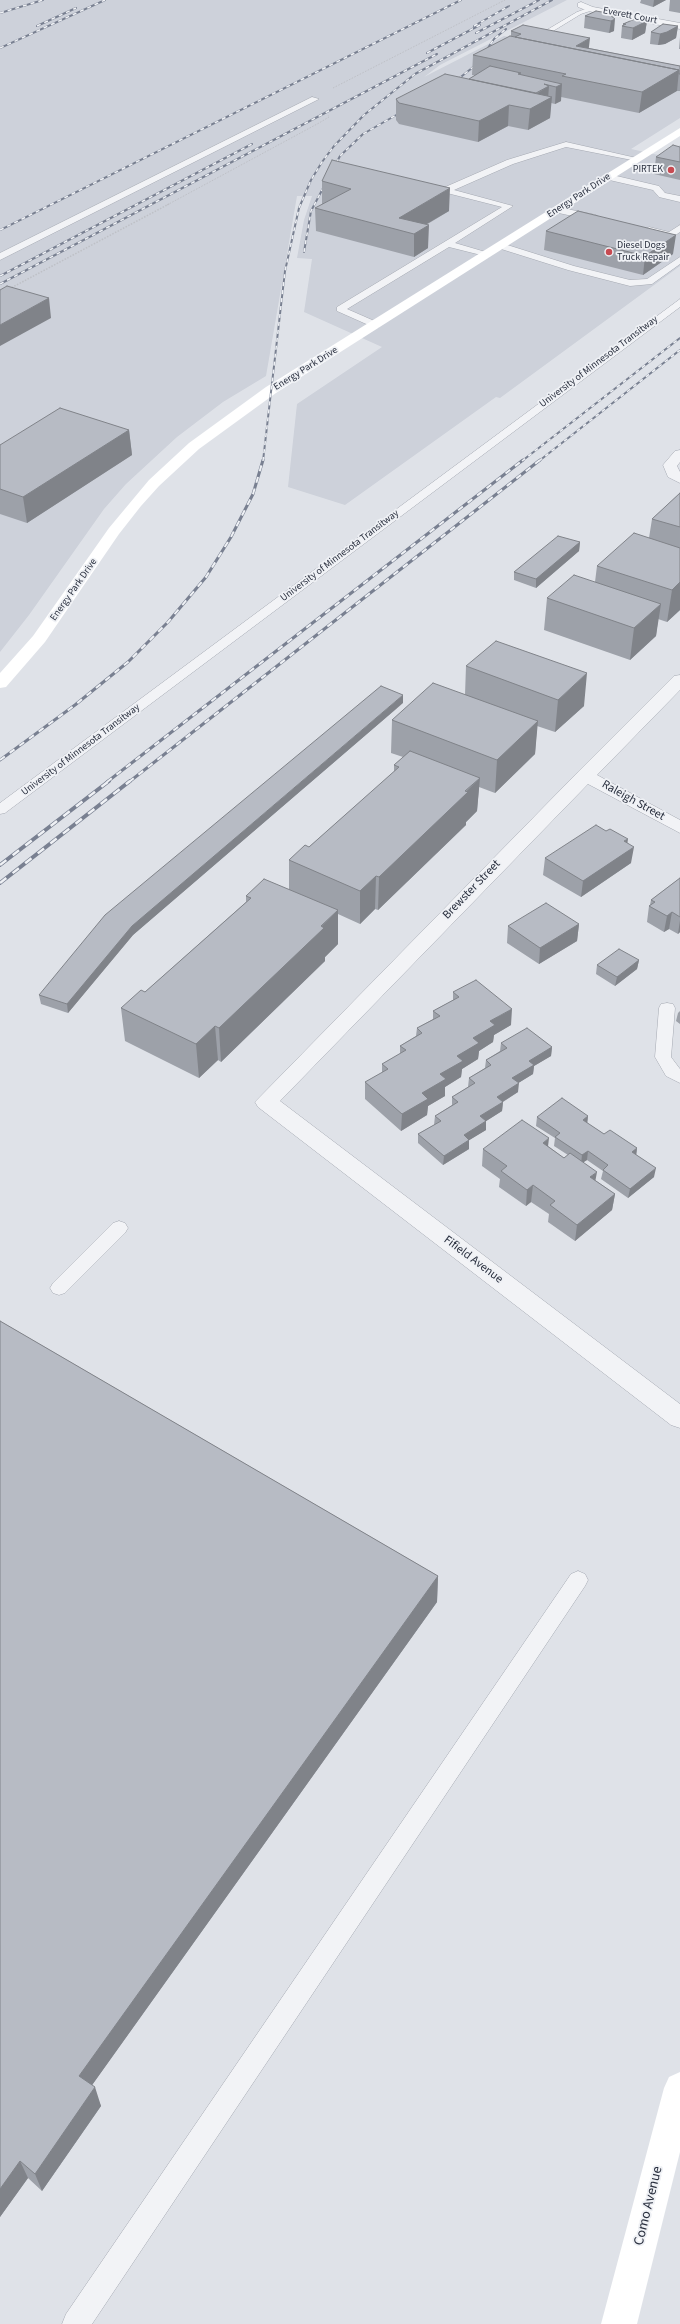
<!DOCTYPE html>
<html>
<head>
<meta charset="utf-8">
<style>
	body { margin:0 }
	canvas { display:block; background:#dfe2e8 }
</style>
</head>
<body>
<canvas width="680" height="2324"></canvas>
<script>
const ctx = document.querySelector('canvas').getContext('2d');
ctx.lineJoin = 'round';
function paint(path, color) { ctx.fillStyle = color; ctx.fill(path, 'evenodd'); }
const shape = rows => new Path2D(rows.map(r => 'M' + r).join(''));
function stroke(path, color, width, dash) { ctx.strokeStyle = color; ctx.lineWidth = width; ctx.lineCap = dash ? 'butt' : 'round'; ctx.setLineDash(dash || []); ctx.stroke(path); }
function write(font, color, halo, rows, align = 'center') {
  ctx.font = font + ' "Source Sans 3",sans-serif'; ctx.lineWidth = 3.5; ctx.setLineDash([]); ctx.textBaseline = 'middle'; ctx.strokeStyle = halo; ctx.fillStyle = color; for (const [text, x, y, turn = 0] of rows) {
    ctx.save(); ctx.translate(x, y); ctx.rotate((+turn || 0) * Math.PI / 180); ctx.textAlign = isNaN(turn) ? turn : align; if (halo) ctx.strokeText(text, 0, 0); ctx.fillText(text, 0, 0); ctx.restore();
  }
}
paint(shape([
	[0,0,567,0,440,65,424,77,504,36,680,73,680,118,631,149,663,156,680,145,680,266,500,398,496,397,345,505,288,487,297,404,382,347,304,312,312,259,297,258,304,220,312,196,297,196,266,376,223,402,177,437,126,484,104,509,29,615,0,652]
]), '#cdd1da');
const lane = shape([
	[591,7,593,8,593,10,581,14,540,39,541,43,530,40,577,12,591,7],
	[312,97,319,99,0,260,0,253,312,97],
	[566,142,641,159,637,161,566,147,513,164,454,190,513,206,455,243,489,253,489,257,449,247,347,309,379,323,379,327,373,327,337,311,337,307,502,207,443,192,443,188,507,160,566,142],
	[608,174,659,186,665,193,680,196,680,202,659,197,653,190,605,179,605,175,608,174],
	[557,207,596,215,600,218,596,221,554,212,554,208,557,207],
	[680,225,680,232,671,238,645,230,649,227,669,232,680,225],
	[501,243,574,266,630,280,647,279,680,257,680,264,652,284,630,286,568,270,498,248,496,246,501,243],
	[680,299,680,307,5,813,0,814,0,803,680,299],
	[667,1003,673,1004,675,1008,671,1057,680,1069,680,1083,666,1076,655,1057,659,1008,661,1004,667,1003],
	[119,1221,125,1223,128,1228,125,1233,65,1293,59,1295,53,1293,50,1288,53,1283,113,1223,119,1221],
	[578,1571,585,1574,588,1580,585,1586,92,2324,62,2324,66,2314,571,1574,578,1571]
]);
const street = shape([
	[581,2,593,7,680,23,680,29,588,11,578,7,578,3,581,2],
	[680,450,680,462,677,466,680,472,680,483,668,477,663,465,675,451,680,450],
	[680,675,680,690,597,775,680,820,680,833,588,784,280,1101,680,1404,680,1428,671,1425,258,1107,255,1102,579,771,674,676,680,675]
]);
stroke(lane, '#a5a9b2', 1);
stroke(street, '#a5a9b2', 1);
stroke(shape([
	[333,88,505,0],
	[167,205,319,123,329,117,328,115]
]), '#bec0c6', 1, [1.5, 1.5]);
stroke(shape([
	[9,289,169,204]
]), '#bec0c6', 1.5, [1.5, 1.5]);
paint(lane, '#f2f3f6');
paint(street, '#f2f3f6');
paint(shape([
	[680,128,680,136,276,393,199,449,159,486,141,506,119,534,45,642,6,687,0,688,0,673,33,636,109,528,149,480,189,443,266,387,680,128],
	[680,2072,680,2152,637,2324,601,2324,664,2088,669,2077,680,2072]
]), '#fff');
const railFar2 = shape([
	[0,13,43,0],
	[37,26,76,8],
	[474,26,509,6],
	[476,33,539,0],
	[0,48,105,0],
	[427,53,480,25],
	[452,84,477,64,494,39,506,29],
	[0,230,461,0],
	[304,252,311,211,340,156,363,134,405,110],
	[0,276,252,144],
	[0,284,437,54],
	[263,461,285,271,299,208,311,180,322,162,334,146,364,115,415,74,552,0],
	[522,461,680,338],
	[539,461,680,350]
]);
const railFar1 = shape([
	[0,760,75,705,128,662,168,622,206,577,231,537,253,494,263,460],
	[107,782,523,460],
	[129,782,540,460]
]);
const rail = shape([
	[0,865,109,781],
	[0,883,130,781]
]);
stroke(railFar2, '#798091', 2);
stroke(railFar1, '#798091', 3);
stroke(rail, '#798091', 4);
stroke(railFar2, '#eff1f5', 1.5, [4]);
stroke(railFar1, '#eff1f5', 2, [6]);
stroke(rail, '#eff1f5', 2.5, [8]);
paint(shape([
	[641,0,666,0,653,7,640,3],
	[670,0,680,0,680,13,669,11],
	[585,16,613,17,614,31,609,33,584,28],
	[647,21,645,33,632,40,621,38,622,26,623,26,623,24],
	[678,26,676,38,665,44,658,45,650,44,651,32],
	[511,31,589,48,680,66,680,91,676,91,639,113,561,97,561,101,555,104,551,103,550,118,528,130,508,126,478,142,399,124,396,120,396,99,469,79,475,75,472,75,473,55,511,36],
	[680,37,680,49,679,49],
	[680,147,680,180,654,174,656,157],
	[322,181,449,211,426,225,428,248,414,257,316,231,315,208,323,204,322,204],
	[546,231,673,254,643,275,544,250],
	[129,430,132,455,27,523,0,514,0,445],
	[680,493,680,610,667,622,658,619,656,636,630,660,544,630,547,598,595,582,597,566,649,538,652,519],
	[580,542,579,551,536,588,514,580,514,572],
	[466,666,584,706,555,732,537,726,535,754,495,793,479,787,477,811,466,822,466,825,378,910,375,909,360,924,338,914,338,944,325,957,325,961,221,1062,218,1060,199,1078,125,1041,121,1008,145,992,246,902,246,896,289,890,289,860,309,847,394,772,394,765,403,757,391,753,392,720,465,695],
	[403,703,133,935,68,1013,41,1004,39,995],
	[627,843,631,863,581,897,543,875,545,858],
	[680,878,680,932,678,934,669,929,664,932,647,922,649,906,650,905,651,900],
	[579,924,577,941,539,964,507,943,508,926],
	[639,960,637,969,615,986,596,974,597,965],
	[453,992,511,1025,494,1035,493,1042,479,1051,478,1059,462,1069,461,1077,445,1087,445,1096,428,1106,427,1115,401,1131,365,1099,365,1082,382,1073,382,1064,400,1054,400,1046,416,1036,417,1028,433,1019,433,1011,453,1000],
	[680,1011,680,1024,676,1021,678,1013],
	[501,1043,552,1047,551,1056,534,1066,533,1074,518,1083,518,1092,503,1102,502,1111,486,1121,486,1130,469,1140,469,1149,443,1165,418,1143,418,1134,434,1125,435,1116,452,1105,452,1097,468,1087,469,1078,485,1068,486,1060,500,1051],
	[588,1116,587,1123,604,1134,637,1148,636,1155,654,1177,628,1198,601,1179,603,1171,587,1160,583,1162,595,1180,615,1194,612,1210,575,1241,548,1222,549,1214,531,1202,526,1206,499,1187,500,1179,482,1166,483,1149,548,1146,564,1158,568,1155,554,1146,555,1138,536,1126,537,1117],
	[0,1321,438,1576,437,1602,92,2085,101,2106,42,2191,28,2178,0,2217]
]), '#9da1a9');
paint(shape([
	[654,0,666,0,653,7],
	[613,14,612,20,615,19,614,31,609,33,611,21,610,15],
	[647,21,645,33,632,40,633,28],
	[678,26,676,38,665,44,658,45,660,34],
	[590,38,588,55,576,46],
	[679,70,677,91,639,113,642,92],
	[562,84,561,101,555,104,556,87],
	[549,86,548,99,552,97,550,118,528,130,530,109,536,94],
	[509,105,508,126,478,142,479,121],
	[450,188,449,211,411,233,399,218],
	[429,225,428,248,414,257,414,234],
	[676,235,673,254,643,275,645,256],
	[49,298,51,318,0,346,0,325],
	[129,430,132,455,27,523,23,497],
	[580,542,579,551,536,588,536,579],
	[680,582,680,610,667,622,672,590],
	[661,604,656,636,630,660,634,628],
	[587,673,584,706,555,732,558,700],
	[403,695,403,703,133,935,68,1013,67,1004,132,926],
	[538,721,535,754,495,793,497,760],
	[480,778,477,811,466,822,466,825,378,910,379,877],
	[628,839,626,852,634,847,631,863,581,897,583,881,624,841],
	[376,876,375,909,360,924,360,891],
	[338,910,338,944,325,957,325,961,221,1062,219,1028],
	[672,912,669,929,664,932,667,916],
	[680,920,680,932,678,934],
	[579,924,577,941,539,964,540,948],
	[639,960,637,969,615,986,617,977],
	[512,1009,511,1025,494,1035,493,1042,479,1051,478,1059,462,1069,461,1077,445,1087,445,1096,428,1106,427,1115,401,1131,402,1114,473,1038,490,1021],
	[215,1026,218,1060,199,1078,196,1044],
	[552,1047,551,1056,534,1066,533,1074,512,1087,512,1078,529,1061],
	[519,1083,518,1092,496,1106,497,1097],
	[503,1102,502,1111,480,1125,480,1116],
	[588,1116,587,1125,583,1120],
	[486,1121,486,1130,463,1144,464,1135],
	[549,1138,547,1155,543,1143],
	[469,1140,469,1149,443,1165,444,1156],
	[637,1148,636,1157,632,1152],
	[588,1151,587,1160,581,1164,582,1155],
	[656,1168,654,1177,628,1198,630,1189],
	[597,1172,594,1188,590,1177],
	[533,1185,531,1202,526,1206,527,1190],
	[615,1194,612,1210,575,1241,577,1225],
	[438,1576,437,1602,85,2095,79,2076],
	[95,2087,101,2106,42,2191,35,2174],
	[20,2161,28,2178,0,2217,0,2189]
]), '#808389');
const building = shape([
	[596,11,613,14,610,15,615,19,611,21,585,16,596,11],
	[635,19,647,21,633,28,622,26,626,24,623,24,635,19],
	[663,24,678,26,667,32,660,34,651,32,663,24],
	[523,25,590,38,576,46,680,66,680,74,679,74,679,70,515,37,521,34,511,31,523,25],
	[510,36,679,70,642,92,562,76,566,74,473,55,510,36],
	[490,66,521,73,518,74,562,84,556,87,544,84,549,86,536,93,469,79,490,66],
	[445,74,552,97,530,109,509,105,479,121,399,103,396,99,445,74],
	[673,145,680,147,680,162,656,157,673,145],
	[332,160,450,188,399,218,429,225,414,234,315,208,351,189,322,181,332,160],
	[578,211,676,235,645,256,546,231,578,211],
	[7,286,49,298,0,325,0,290,7,286],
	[60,408,129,430,23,497,0,489,0,445,60,408],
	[680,493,680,527,652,519,680,493],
	[634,533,680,548,680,582,672,590,597,566,634,533],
	[558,536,580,542,536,579,514,572,558,536],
	[574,575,661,604,634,628,547,598,574,575],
	[496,641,587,673,558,700,466,666,496,641],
	[433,683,538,721,497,760,392,720,433,683],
	[381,686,403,695,132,926,67,1004,39,995,105,915,381,686],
	[410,751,480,778,465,791,468,792,379,877,376,876,360,891,289,860,305,845,309,847,399,767,394,765,410,751],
	[596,825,606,831,610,829,628,839,624,841,634,847,583,881,545,858,596,825],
	[680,878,680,917,672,912,667,916,649,906,655,902,651,900,680,878],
	[264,879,338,910,321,926,324,928,219,1028,215,1026,196,1044,121,1008,141,990,145,992,251,898,246,896,264,879],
	[546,903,579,924,540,948,508,926,546,903],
	[619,949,639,960,617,977,597,965,619,949],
	[476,980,512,1009,490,1021,495,1025,473,1038,479,1043,457,1056,463,1061,440,1074,446,1079,422,1093,428,1099,402,1114,365,1082,388,1069,382,1064,406,1050,400,1046,422,1033,417,1028,440,1016,433,1011,459,997,453,992,476,980],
	[527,1028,552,1047,529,1061,534,1065,512,1078,519,1083,497,1097,503,1102,480,1116,486,1121,464,1135,469,1140,444,1156,418,1134,441,1121,435,1116,458,1102,452,1097,475,1083,469,1078,491,1065,486,1060,507,1048,501,1043,527,1028],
	[562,1098,588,1116,583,1120,604,1134,610,1130,637,1148,632,1152,656,1168,630,1189,603,1170,608,1165,588,1151,582,1155,555,1137,560,1133,537,1117,562,1098],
	[522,1120,549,1138,543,1143,564,1158,570,1153,597,1172,590,1177,615,1194,577,1225,550,1205,555,1201,533,1185,527,1190,501,1171,507,1166,483,1149,522,1120],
	[0,1321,438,1576,79,2076,95,2087,35,2174,20,2161,0,2189,0,1321]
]);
paint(building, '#b7bbc4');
stroke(building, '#808389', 1);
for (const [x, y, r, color] of [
	[671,170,4,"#c74a51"],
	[609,252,4,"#c74a51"]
]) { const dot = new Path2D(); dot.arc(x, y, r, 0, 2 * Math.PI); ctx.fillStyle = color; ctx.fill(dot); stroke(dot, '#eff1f5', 1.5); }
write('10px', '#292f3e', '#eff1f5', [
	["Everett Court",630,16,11],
	["Energy Park Drive",579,196,-33],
	["University of Minnesota Transitway",599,362,-37],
	["Energy Park Drive",306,369,-32],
	["University of Minnesota Transitway",340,556,-37],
	["Energy Park Drive",74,590,-55],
	["University of Minnesota Transitway",81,750,-37]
]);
write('10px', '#292f3e', '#eff1f5', [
	["PIRTEK",663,170],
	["Diesel Dogs",617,246,"left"],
	["Truck Repair",617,258,"left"]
], 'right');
write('12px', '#292f3e', '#eff1f5', [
	["Raleigh Street",633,801,29],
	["Brewster Street",472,890,-46],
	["Fifield Avenue",473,1260,37]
]);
write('14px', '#292f3e', '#eff1f5', [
	["Como Avenue",649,2206,-76]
]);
</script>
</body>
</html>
